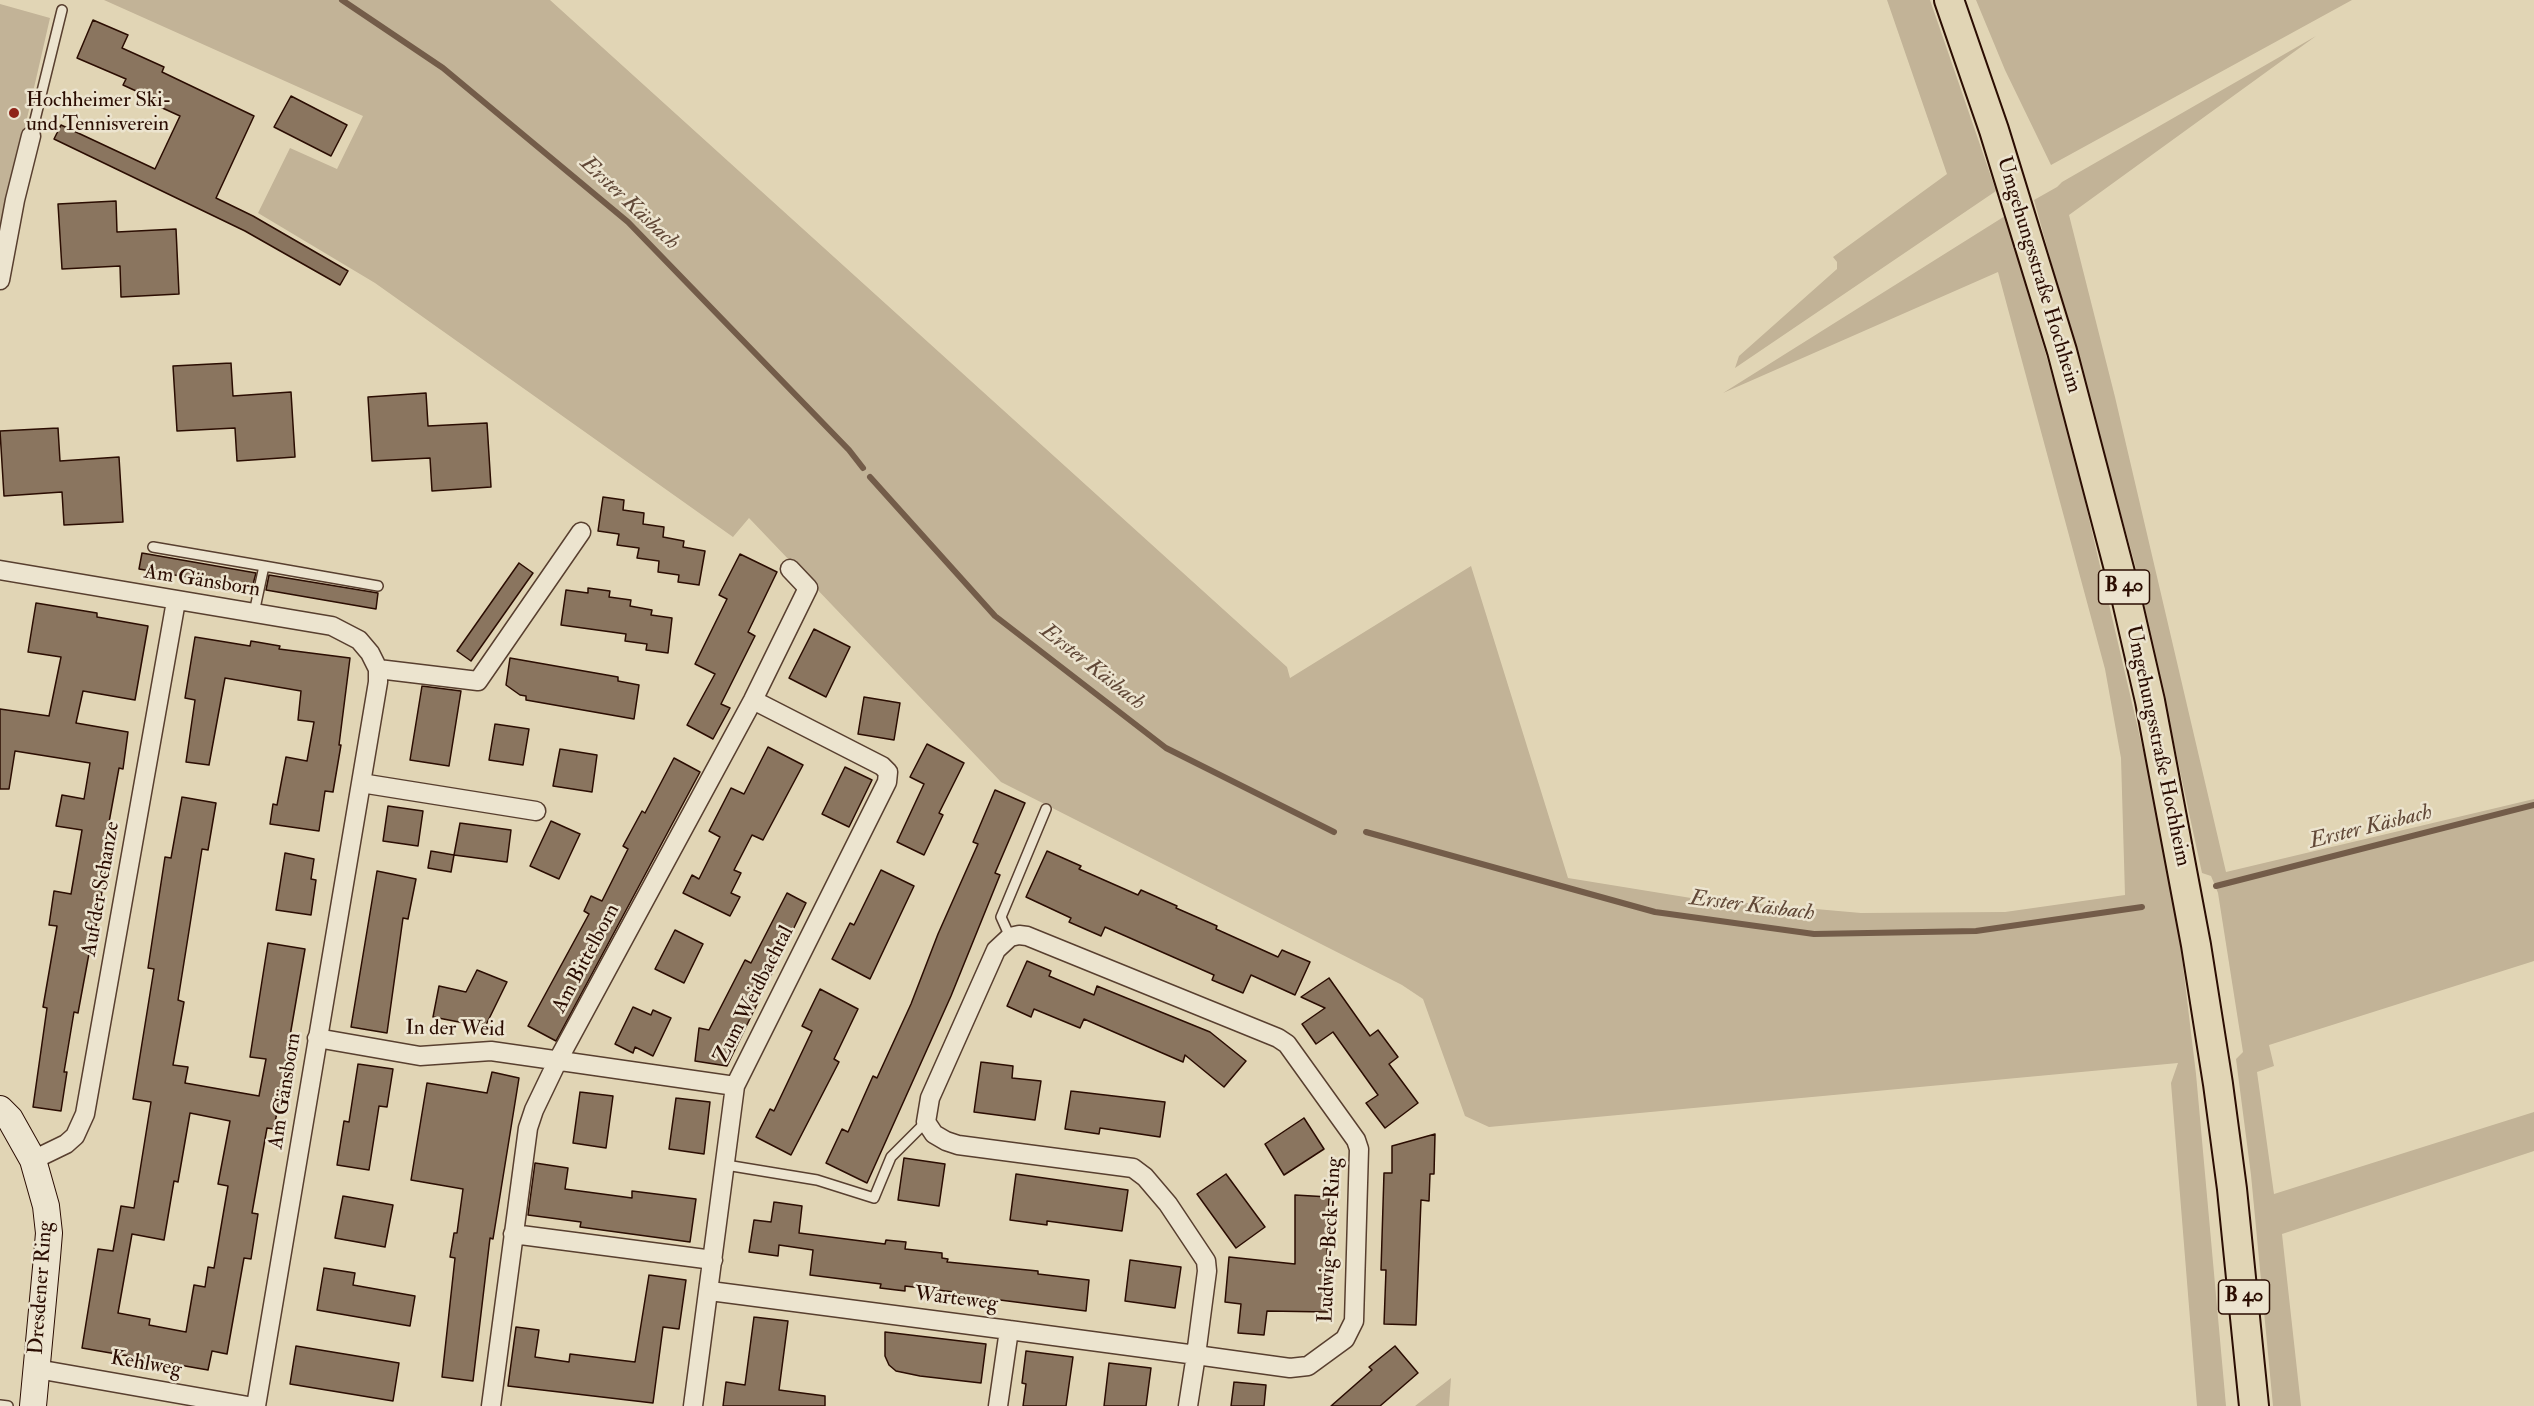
<!DOCTYPE html>
<html>
<head>
<meta charset="utf-8">
<style>
	body { margin:0 }
	canvas { display:block; background:#e1d5b5 }
</style>
</head>
<body>
<canvas width="2534" height="1406"></canvas>
<script>
const ctx = document.querySelector('canvas').getContext('2d');
ctx.lineJoin = 'round';
function paint(path, color) { ctx.fillStyle = color; ctx.fill(path, 'evenodd'); }
const shape = rows => new Path2D(rows.map(r => 'M' + r).join(''));
function stroke(path, color, width, dash) { ctx.strokeStyle = color; ctx.lineWidth = width; ctx.lineCap = dash ? 'butt' : 'round'; ctx.setLineDash(dash || []); ctx.stroke(path); }
function write(font, color, halo, rows, align = 'center') {
  ctx.font = font + ' "IM FELL Double Pica",serif'; ctx.lineWidth = 5; ctx.setLineDash([]); ctx.textBaseline = 'middle'; ctx.strokeStyle = halo; ctx.fillStyle = color; for (const [text, x, y, turn = 0] of rows) {
    ctx.save(); ctx.translate(x, y); ctx.rotate((+turn || 0) * Math.PI / 180); ctx.textAlign = isNaN(turn) ? turn : align; if (halo) ctx.strokeText(text, 0, 0); ctx.fillText(text, 0, 0); ctx.restore();
  }
}
paint(shape([
	[104,0,550,0,1287,667,1290,678,1471,566,1568,878,1691,898,1861,913,2005,912,2125,895,2121,758,2105,669,1998,272,1723,393,2005,216,2069,433,2153,793,2176,908,2196,1074,2226,1406,2197,1406,2171,1083,2178,1063,1489,1127,1465,1116,1423,999,1402,985,1001,782,749,518,733,537,375,283,258,213,290,148,337,169,363,116],
	[1887,0,1930,0,1996,191,1735,368,1739,356,1837,269,1837,262,1833,257,1947,174],
	[1976,0,2352,0,2051,165,2005,70],
	[0,4,50,18,0,236],
	[2316,36,2069,215,2115,397,2226,872,2534,799,2534,961,2269,1045,2274,1066,2257,1072,2274,1194,2534,1112,2534,1151,2282,1234,2301,1406,2273,1406,2251,1175,2236,1059,2243,1052,2218,893,2211,876,2202,873,2137,572,2034,200,2057,187,2062,182],
	[1451,1378,1449,1406,1415,1406]
]), '#c2b397');
stroke(shape([
	[342,0,443,68,628,222,849,450,863,468],
	[870,477,995,616,1166,748,1334,832],
	[1366,832,1655,912,1814,934,1976,931,2142,907],
	[2216,886,2534,805]
]), '#735c49', 6);
const building = shape([
	[93,20,128,35,122,48,164,67,162,72,254,116,216,198,253,216,348,271,340,285,245,231,54,139,61,125,155,169,180,116,158,106,160,102,123,85,126,79,77,58,93,20],
	[291,96,347,125,331,156,274,127,291,96],
	[116,201,117,232,176,229,179,294,121,297,120,266,62,269,58,204,116,201],
	[231,363,233,396,291,392,295,457,237,461,235,428,177,431,173,366,231,363],
	[426,393,428,426,487,423,491,487,432,491,430,458,372,461,368,397,426,393],
	[58,428,60,461,119,457,123,522,64,525,62,492,4,496,0,431,58,428],
	[603,497,624,500,623,510,644,513,643,524,664,527,663,537,684,541,683,547,705,551,699,585,678,582,679,575,658,572,659,561,637,558,639,548,617,545,619,534,598,531,603,497],
	[142,553,256,573,252,588,139,569,142,553],
	[740,554,777,572,748,632,755,636,721,704,730,708,713,739,687,725,715,674,695,664,727,599,719,595,740,554],
	[519,563,533,573,471,661,457,651,519,563],
	[269,575,378,593,376,609,266,590,269,575],
	[588,588,610,591,609,597,631,600,630,606,652,610,651,615,672,618,668,653,646,650,647,644,625,641,626,634,561,625,566,590,588,593,588,588],
	[36,603,97,613,97,617,148,626,135,700,83,691,76,723,128,732,123,769,119,768,103,855,108,856,95,933,93,932,78,1013,74,1012,64,1072,67,1072,61,1111,33,1107,47,1008,43,1007,57,926,49,925,54,891,71,894,82,830,56,826,62,795,84,799,90,763,15,751,9,789,0,789,0,709,49,716,61,657,28,652,36,603],
	[814,629,850,647,826,697,789,678,814,629],
	[195,637,250,646,251,641,280,646,279,649,350,658,339,745,341,745,333,792,325,791,319,831,270,824,273,804,277,805,286,757,307,761,314,722,298,720,301,691,225,678,209,765,186,762,195,700,185,698,195,637],
	[510,658,618,677,618,681,639,685,634,719,526,700,526,696,520,695,506,685,510,658],
	[422,686,461,691,449,766,410,760,422,686],
	[864,697,900,703,894,740,858,734,864,697],
	[495,724,529,729,523,765,489,760,495,724],
	[927,744,964,763,939,813,943,815,924,855,897,842,924,784,910,777,927,744],
	[768,747,803,765,763,840,752,835,734,870,741,873,731,893,740,897,730,916,683,893,692,875,699,879,720,837,709,831,731,788,744,794,768,747],
	[560,749,597,755,592,792,553,786,560,749],
	[674,758,700,772,556,1041,528,1026,589,914,584,911,591,896,602,901,628,849,623,846,642,811,645,813,674,758],
	[845,767,872,780,849,827,822,814,845,767],
	[995,790,1025,803,995,873,1000,875,951,996,867,1183,826,1163,842,1129,848,1132,873,1076,877,1078,911,1004,938,934,978,844,973,842,995,790],
	[182,797,216,803,208,850,202,849,178,1000,184,1002,173,1065,188,1067,185,1083,259,1096,266,1059,250,1057,268,943,305,949,274,1129,267,1128,252,1213,258,1214,251,1259,244,1258,227,1354,212,1351,208,1370,82,1348,98,1249,113,1251,121,1206,134,1208,151,1102,133,1099,154,969,148,968,165,857,171,858,182,797],
	[190,1113,230,1121,218,1184,228,1186,214,1268,208,1267,205,1287,194,1285,186,1332,149,1325,150,1319,118,1313,132,1234,164,1240,174,1181,178,1182,190,1113],
	[388,806,423,811,418,846,383,841,388,806],
	[551,821,580,834,559,879,530,866,551,821],
	[460,823,511,830,507,862,454,855,460,823],
	[431,851,454,855,451,872,428,868,431,851],
	[1047,851,1081,866,1079,869,1138,895,1141,890,1177,906,1176,908,1217,926,1216,929,1278,957,1282,950,1310,962,1295,995,1251,975,1243,993,1212,980,1214,975,1105,927,1101,936,1069,922,1071,918,1026,897,1047,851],
	[285,853,314,859,311,879,316,880,311,915,276,910,285,853],
	[881,870,914,886,870,979,832,959,850,923,854,925,881,870],
	[377,871,416,879,408,919,403,918,387,1033,351,1027,377,871],
	[787,893,806,903,727,1066,695,1061,699,1028,709,1030,745,960,751,963,787,893],
	[675,930,703,944,684,983,655,969,675,930],
	[1027,961,1051,971,1049,976,1094,995,1097,986,1210,1032,1246,1061,1224,1087,1185,1055,1183,1062,1084,1019,1080,1028,1034,1009,1031,1017,1007,1006,1027,961],
	[477,970,507,982,485,1027,433,1017,439,986,466,992,477,970],
	[1329,978,1370,1036,1378,1030,1398,1057,1389,1064,1418,1103,1385,1128,1366,1103,1378,1095,1333,1032,1316,1044,1302,1024,1325,1008,1301,997,1329,978],
	[820,989,858,1009,834,1059,839,1062,791,1155,756,1137,770,1109,774,1111,812,1031,802,1026,820,989],
	[633,1007,651,1015,653,1010,671,1018,653,1056,635,1047,633,1053,615,1044,633,1007],
	[981,1062,1013,1066,1012,1078,1041,1081,1035,1120,974,1112,981,1062],
	[358,1064,393,1069,387,1107,379,1106,369,1170,337,1165,344,1121,349,1122,358,1064],
	[492,1072,519,1078,493,1239,490,1238,473,1381,442,1377,455,1258,450,1257,454,1233,457,1233,463,1189,411,1180,427,1083,487,1093,492,1072],
	[1071,1091,1165,1102,1160,1137,1100,1128,1099,1134,1065,1129,1071,1091],
	[580,1092,613,1096,606,1148,573,1143,580,1092],
	[676,1098,710,1102,704,1154,669,1149,676,1098],
	[1304,1118,1324,1149,1284,1175,1265,1144,1304,1118],
	[1435,1134,1434,1174,1430,1174,1429,1201,1421,1200,1416,1325,1384,1324,1386,1270,1381,1270,1384,1173,1392,1173,1392,1146,1435,1134],
	[904,1158,945,1164,939,1206,898,1200,904,1158],
	[535,1163,568,1168,565,1189,632,1198,632,1191,696,1199,690,1242,580,1227,581,1222,528,1215,535,1163],
	[1016,1174,1128,1190,1122,1231,1047,1221,1047,1225,1010,1220,1016,1174],
	[1226,1174,1265,1227,1236,1248,1197,1194,1226,1174],
	[1295,1195,1329,1197,1326,1279,1328,1279,1328,1312,1267,1311,1264,1335,1238,1333,1241,1304,1225,1302,1229,1257,1295,1264,1295,1195],
	[343,1196,393,1205,385,1247,335,1238,343,1196],
	[774,1202,802,1206,799,1233,885,1244,886,1240,906,1242,905,1249,942,1253,942,1258,948,1259,947,1262,1038,1271,1038,1274,1089,1280,1086,1311,953,1294,954,1292,905,1286,905,1291,880,1288,881,1284,810,1275,813,1250,779,1245,778,1256,749,1252,754,1220,771,1222,774,1202],
	[1130,1260,1181,1267,1175,1308,1125,1301,1130,1260],
	[324,1268,355,1273,353,1285,415,1296,410,1326,317,1310,324,1268],
	[649,1275,686,1280,679,1329,663,1327,653,1403,508,1386,516,1327,539,1330,535,1357,569,1362,570,1354,635,1362,649,1275],
	[754,1317,788,1321,779,1390,825,1396,825,1406,723,1406,726,1382,745,1385,754,1317],
	[885,1332,986,1344,981,1383,920,1376,896,1371,889,1365,885,1356,885,1332],
	[296,1346,399,1363,393,1401,290,1384,296,1346],
	[1395,1346,1418,1373,1380,1406,1331,1406,1372,1370,1369,1367,1395,1346],
	[1026,1351,1073,1357,1066,1406,1023,1406,1026,1384,1022,1383,1026,1351],
	[1109,1363,1151,1368,1146,1406,1104,1406,1109,1363],
	[1234,1382,1266,1385,1264,1406,1231,1406,1234,1382]
]);
paint(building, '#8a755f');
stroke(building, '#2b0d02', 1.5);
const lane = shape([
	[31,136,62,10],
	[153,547,264,566],
	[254,613,264,566,378,586],
	[1010,937,1001,917,1046,809],
	[726,1165,817,1180,874,1198,891,1157,926,1122],
	[0,1405,8,1406]
]);
const street = shape([
	[0,280,15,200,31,136],
	[0,570,332,626,359,640,370,653,378,669,378,682,361,783,256,1406],
	[378,669,478,681,581,532],
	[361,783,536,811],
	[317,1038,420,1056,491,1051,735,1086],
	[33,1160,66,1144,75,1136,85,1114,176,601],
	[513,1234,713,1260],
	[710,1291,1009,1330,1196,1355,1290,1368,1308,1366,1345,1339,1354,1321,1359,1149,1356,1140,1287,1044,1278,1038,1027,936,1019,935,1010,937,996,950,930,1098,926,1122,934,1134,946,1141,958,1145,1133,1168,1145,1177,1168,1204,1206,1261,1207,1271,1196,1355,1188,1406],
	[37,1369,248,1406],
	[491,1406,528,1128,534,1110,558,1060,753,700,808,588,790,569],
	[693,1406,735,1086,887,782,888,772,882,766,753,700],
	[998,1406,1009,1330]
]);
const secondary = shape([
	[0,1109,10,1119,33,1160,46,1206,49,1233,47,1257,33,1406]
]);
const primary = shape([
	[1949,0,1994,130,2062,351,2124,588,2150,701,2196,945,2218,1084,2232,1189,2254,1406]
]);
stroke(lane, '#583f2f', 12);
stroke(street, '#583f2f', 21);
stroke(secondary, '#2b0d02', 28);
stroke(primary, '#2b0d02', 32);
stroke(lane, '#ece4cf', 9);
stroke(street, '#ece4cf', 18);
stroke(secondary, '#ece4cf', 26);
stroke(primary, '#e1d5b5', 28);
for (const [x, y, r, color] of [
	[14,113,6,"#8f2418"]
]) { const dot = new Path2D(); dot.arc(x, y, r, 0, 2 * Math.PI); ctx.fillStyle = color; ctx.fill(dot); stroke(dot, '#ece4cf', 2); }
for (const [x, y, w] of [
	[2124,587,51],
	[2244,1297,51]
]) { const box = new Path2D(); box.roundRect(x - w / 2, y - 17, w, 34, 4.5); ctx.fillStyle = '#ece4cf'; ctx.fill(box); stroke(box, '#2b0d02', 1.5); }
write('bold 20px', '#2b0d02', null, [
	["B 40",2124,587],
	["B 40",2244,1297]
]);
write('21px', '#2b0d02', '#ece4cf', [
	["Hochheimer Ski-",26,101],
	["und Tennisverein",26,125]
], 'left');
write('21px', '#2b0d02', '#ece4cf', [
	["Umgehungsstraße Hochheim",2038,275,73],
	["Am Gänsborn",202,582,9],
	["Umgehungsstraße Hochheim",2157,746,78],
	["Auf der Schanze",102,889,-80],
	["Am Bittelborn",587,959,-62],
	["Zum Weidbachtal",755,995,-63],
	["In der Weid",455,1030,1],
	["Am Gänsborn",286,1091,-81],
	["Ludwig-Beck-Ring",1331,1240,-87],
	["Dresdener Ring",42,1288,-86],
	["Warteweg",956,1300,7],
	["Kehlweg",146,1365,10]
]);
write('italic 22px', '#614837', '#ece4cf', [
	["Erster Käsbach",629,204,43],
	["Erster Käsbach",1092,668,38],
	["Erster Käsbach",2371,828,-14],
	["Erster Käsbach",1752,907,7]
]);
</script>
</body>
</html>
